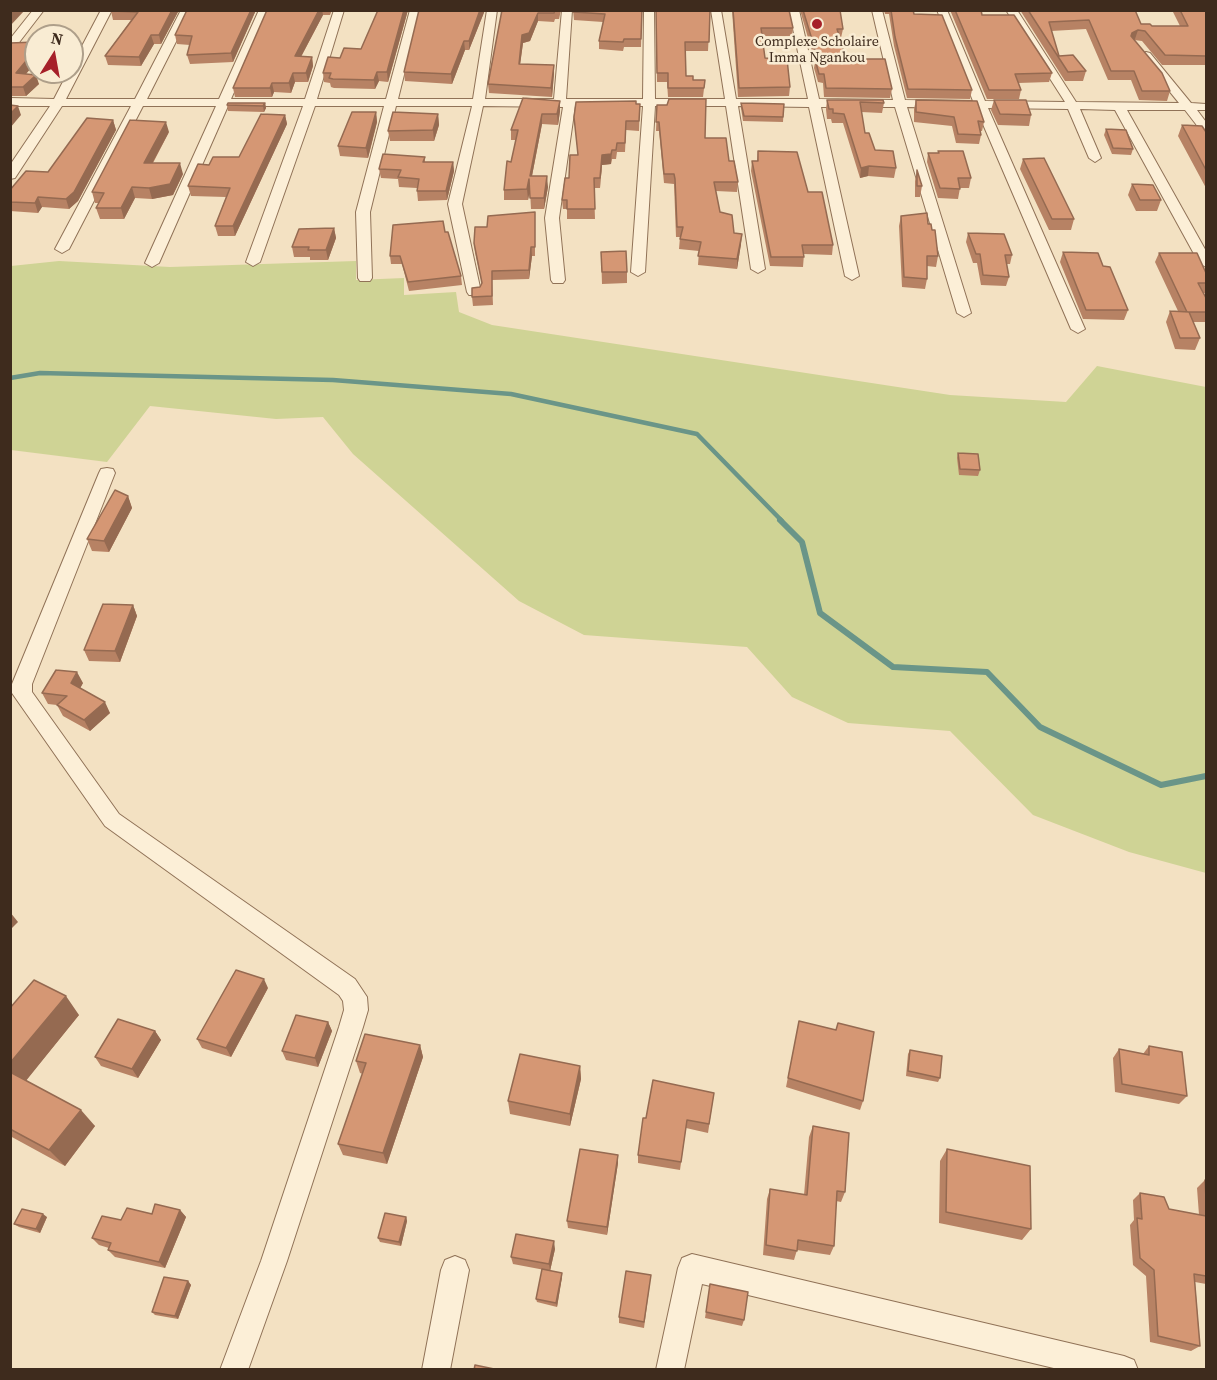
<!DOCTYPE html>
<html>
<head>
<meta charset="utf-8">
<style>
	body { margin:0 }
	#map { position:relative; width:1217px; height:1380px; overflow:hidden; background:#f3e1c2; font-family:"Source Serif 4",serif }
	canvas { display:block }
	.frame { position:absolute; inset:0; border:12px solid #3e2b1d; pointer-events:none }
	.north { position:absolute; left:24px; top:24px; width:60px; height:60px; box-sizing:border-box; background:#f9ecd3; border:2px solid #ae9f8a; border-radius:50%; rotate:11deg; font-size:16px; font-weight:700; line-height:24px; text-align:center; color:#3e2b1d }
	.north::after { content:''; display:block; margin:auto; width:21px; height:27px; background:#a62029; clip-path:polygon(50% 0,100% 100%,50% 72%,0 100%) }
</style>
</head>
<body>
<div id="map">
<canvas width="1217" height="1380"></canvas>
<div class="frame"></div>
<div class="north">N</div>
</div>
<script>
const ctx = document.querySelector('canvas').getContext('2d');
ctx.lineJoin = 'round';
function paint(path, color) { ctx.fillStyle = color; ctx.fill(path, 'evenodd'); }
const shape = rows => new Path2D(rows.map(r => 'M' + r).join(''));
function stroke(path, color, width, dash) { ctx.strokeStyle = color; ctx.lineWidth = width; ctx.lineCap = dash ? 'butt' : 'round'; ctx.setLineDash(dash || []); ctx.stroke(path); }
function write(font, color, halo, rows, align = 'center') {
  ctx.font = font + ' "Source Serif 4",serif'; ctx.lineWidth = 5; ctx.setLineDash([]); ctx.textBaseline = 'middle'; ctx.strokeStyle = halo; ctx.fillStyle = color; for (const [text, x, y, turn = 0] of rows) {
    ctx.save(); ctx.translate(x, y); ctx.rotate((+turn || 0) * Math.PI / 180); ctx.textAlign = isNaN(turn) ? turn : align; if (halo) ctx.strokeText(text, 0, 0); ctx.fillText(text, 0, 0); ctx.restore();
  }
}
paint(shape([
	[59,261,170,267,356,261,356,280,404,278,404,295,456,292,459,312,492,325,950,395,1066,402,1097,366,1206,387,1206,873,1129,852,1033,815,950,731,848,723,792,697,747,647,584,635,519,601,353,454,323,417,276,419,150,406,107,462,11,450,11,266]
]), '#cfd395');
stroke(shape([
	[10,378,40,373,333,380,511,394,697,434,782,521]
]), '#6a9588', 4.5);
stroke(shape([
	[780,520,802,542,820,613,893,667,987,672,1040,727,1161,785,1206,776]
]), '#6a9588', 6);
const minor = shape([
	[33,10,44,10,14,49,10,50,10,39,33,10],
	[101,10,112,10,66,99,135,99,181,10,192,10,147,99,219,99,259,10,270,10,231,99,305,99,334,10,344,10,317,99,386,99,410,10,420,10,398,99,473,99,487,10,497,10,485,99,554,99,562,10,572,10,566,99,643,99,644,10,654,10,655,99,725,99,711,10,721,10,736,99,808,99,789,10,799,10,819,99,893,100,872,10,882,10,905,100,973,101,937,10,947,10,985,101,1065,102,1006,10,1017,10,1076,102,1179,103,1140,55,1146,52,1150,53,1191,103,1206,104,1206,110,1197,110,1206,122,1206,133,1202,132,1185,110,1127,110,1206,251,1206,267,1199,263,1115,110,1080,109,1101,158,1095,162,1089,158,1068,109,988,108,1085,329,1078,333,1071,329,976,108,907,107,971,313,964,317,957,313,895,107,821,107,859,276,852,280,845,276,809,107,738,106,765,269,758,273,751,269,726,106,655,106,645,272,638,276,631,272,643,106,575,106,559,218,565,280,563,283,553,283,551,280,545,218,563,107,483,106,462,204,481,292,479,295,469,295,467,292,448,204,472,106,396,106,370,212,372,278,370,281,360,281,358,278,356,212,384,106,315,106,260,262,253,266,246,262,303,106,228,106,159,263,152,267,145,263,216,106,143,106,69,249,62,253,55,249,131,106,62,106,15,178,10,179,10,165,50,106,10,106,10,98,54,99,68,72,72,72,72,65,101,10],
	[107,468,113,469,115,473,32,684,32,692,119,814,355,979,367,997,368,1010,363,1027,287,1261,248,1370,220,1370,261,1261,339,1027,344,1010,343,1001,339,995,105,826,12,693,12,684,99,473,101,469,107,468],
	[692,1254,1124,1356,1134,1360,1138,1370,1062,1370,702,1284,684,1370,656,1370,678,1268,682,1258,692,1254],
	[455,1256,465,1260,469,1270,450,1370,422,1370,441,1270,445,1260,455,1256]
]);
stroke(minor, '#907257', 2);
paint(minor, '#fcefd7');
paint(shape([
	[179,10,161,44,154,44,141,66,108,65,105,56,131,20,113,20,111,11],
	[256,10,233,62,190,64,187,55,190,45,177,44,175,35],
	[267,10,332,10,330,15,323,15,301,57,312,57,313,66,308,82,295,82,291,93,274,92,272,97,235,97,233,88],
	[378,10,408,10,388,82,379,81,375,89,334,88,331,87,330,83,324,82,323,73,340,58,361,49],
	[485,10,469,50,465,50,452,84,405,81,404,72],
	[502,10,561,10,559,19,555,19,554,22,538,21,530,41,523,43,520,64,554,73,552,97,489,93,488,84],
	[573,10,642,10,641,47,624,47,623,51,599,49,599,41,603,22,574,20],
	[656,10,710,10,708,51,685,51,686,76,693,80,705,80,703,97,668,97,667,82,657,82],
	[732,10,789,10,793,28,792,36,762,36,765,58,790,87,789,96,738,97],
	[800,10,840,10,843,29,841,38,840,38,846,59,892,89,890,98,824,97,823,83,818,82,814,68,815,62],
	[884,10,913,10,914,14,972,90,970,99,907,98,894,46,889,14,885,14],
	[950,10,981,10,982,15,1052,73,1049,82,1018,83,1021,90,1019,99,987,99],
	[1020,10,1135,10,1141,24,1152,26,1180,26,1172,10,1206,10,1206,65,1162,65,1142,41,1134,40,1170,91,1167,101,1139,100,1131,80,1108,80,1086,29,1051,31,1059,56,1086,71,1083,81,1065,81],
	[10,43,36,62,26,74,39,84,26,96,10,96],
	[523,98,560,111,558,125,542,124,532,176,548,187,544,209,531,209,530,190,528,200,504,200,504,190,516,140,511,140,511,130],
	[827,100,884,103,882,113,861,112,865,133,875,150,896,168,894,178,868,176,860,178,843,123,832,123,831,119,827,119,826,109],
	[916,100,984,122,982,131,980,131,981,135,979,144,956,143,952,126,914,122,914,109],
	[994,100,1031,115,1029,126,998,125,991,110],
	[265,103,266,108,264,112,228,111,227,105],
	[741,103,784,104,783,122,743,121,741,108],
	[640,104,639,131,626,130,625,152,617,152,616,159,612,159,611,164,602,165,600,188,594,188,595,219,567,219,567,209,563,209,562,200,578,155,574,117],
	[657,105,705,138,729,161,738,182,737,192,716,191,720,212,741,244,737,269,698,265,699,251,679,249,680,237,676,237,674,184,664,183,659,131,656,131],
	[376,112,377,122,368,158,340,156,338,146],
	[438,114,439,125,434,141,390,141,388,131],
	[285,115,287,124,235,236,218,236,215,226,226,197,191,196,188,186,209,165,239,157],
	[113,120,116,130,78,201,69,209,42,207,38,213,10,211,10,190,48,172],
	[1182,125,1206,132,1206,188,1178,136],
	[1106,129,1133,149,1131,155,1112,154,1104,135],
	[169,132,153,163,183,174,173,195,152,199,135,198,124,219,100,219,96,208,99,203,95,203,92,192],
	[758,151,808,192,833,245,832,255,804,254,803,267,770,266,751,171,752,161,757,161],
	[938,151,971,178,969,188,960,188,958,199,938,198,927,162,928,153,938,153],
	[425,157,425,162,453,162,454,171,447,200,418,201,417,191,417,188,399,187,398,179,381,178,379,169],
	[1023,159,1074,219,1071,230,1049,230,1020,169],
	[917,170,922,186,920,197,915,197,915,181],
	[1132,184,1161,200,1157,211,1136,211,1128,195],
	[535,212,535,256,532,256,529,279,492,280,493,305,473,306,472,297,482,284,475,252,474,243,487,227],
	[901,216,928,224,938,256,936,267,927,266,927,279,925,289,902,287,899,226],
	[334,228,336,238,328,260,310,260,310,257,294,257,292,247],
	[445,232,461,276,462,285,409,291,402,264,391,264,390,256],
	[968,233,1012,255,1010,264,1006,264,1009,277,1006,286,981,285,977,263,973,263,966,242],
	[601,252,627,272,627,283,602,284],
	[1063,252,1103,266,1128,310,1124,320,1083,319,1060,262],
	[1159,253,1206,273,1206,293,1204,293,1206,298,1206,322,1193,322,1200,338,1195,350,1175,349,1166,322,1170,311,1178,311,1155,262],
	[958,453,980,470,978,476,959,475,957,458],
	[128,496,132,508,109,552,92,551,87,539],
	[133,605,137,616,120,662,89,661,84,650],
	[83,683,80,688,110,713,90,731,63,716,57,705,48,704,42,693],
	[268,988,231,1057,202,1048,197,1039],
	[10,1008,79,1015,26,1080,95,1126,65,1166,10,1136],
	[799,1021,836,1030,838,1023,863,1101,860,1110,786,1087],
	[328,1022,332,1031,318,1067,286,1060,282,1051],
	[155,1031,161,1040,138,1078,101,1066,95,1057],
	[420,1045,423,1057,387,1164,343,1155,338,1144,363,1074,360,1073,356,1061],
	[1149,1046,1187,1096,1179,1104,1115,1092,1113,1058,1119,1049,1143,1054],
	[910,1050,940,1078,938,1082,906,1076,908,1054],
	[580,1066,581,1079,570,1126,510,1114,508,1101],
	[714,1093,708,1133,686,1128,680,1170,638,1163,638,1155,646,1118],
	[813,1126,845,1192,841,1202,836,1201,834,1246,830,1255,797,1250,794,1260,763,1255,767,1199,770,1189,804,1195,809,1137],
	[947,1149,1031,1229,1022,1240,939,1223,940,1161],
	[618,1155,618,1163,607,1235,568,1228,567,1221],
	[1205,1180,1206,1180,1206,1284,1195,1282,1200,1346,1191,1351,1150,1342,1146,1276,1133,1265,1130,1225,1134,1220,1133,1200,1140,1193,1169,1209,1199,1215,1197,1188],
	[180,1210,186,1217,165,1268,115,1257,108,1250,109,1248,99,1245,92,1238,121,1220,152,1214],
	[47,1217,40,1233,19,1227,14,1224],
	[406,1217,407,1221,401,1246,380,1242,378,1238],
	[555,1249,550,1271,513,1264,511,1257],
	[651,1275,644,1328,619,1323,619,1317],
	[562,1277,557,1307,537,1302,536,1299],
	[188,1281,191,1285,178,1319,155,1315,152,1312],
	[710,1284,744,1320,742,1326,705,1318]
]), '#b78264');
paint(shape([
	[13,10,25,10,10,26,10,14],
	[172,10,179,10,161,44,159,35],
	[251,10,256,10,233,62,231,53],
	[319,10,322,10,323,15,296,66,295,56],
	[404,10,408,10,388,82,387,72],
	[480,10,485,10,469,50,469,41],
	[538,13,538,21,530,41,523,43,519,73,519,64,522,35],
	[1138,30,1135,39,1129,42,1132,33],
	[151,35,154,44,141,66,139,57],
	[464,41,465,50,452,84,451,74],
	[36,49,36,62,19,82,16,73],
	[312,57,313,66,308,82,306,73],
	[554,65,554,73,552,97,551,88],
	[377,72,379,81,375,89,374,80],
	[293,73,295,82,291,93,289,83],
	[36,75,39,84,26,96,23,87],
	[272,83,274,92,272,97,270,88],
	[560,101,560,111,558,125,557,114],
	[265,103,266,108,264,112,263,106],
	[18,106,21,115,10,128,10,114],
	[376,112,377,122,368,158,366,148],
	[438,114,439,125,434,141,433,130],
	[542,114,542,124,530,186,530,176],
	[285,115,287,124,235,236,233,226],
	[113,120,116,130,78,201,69,209,66,199],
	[166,122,169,132,147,173,144,163],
	[612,150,611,164,602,165,600,188,602,155],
	[453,162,454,171,447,200,446,191],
	[180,163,183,174,173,195,152,199,149,188],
	[869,166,868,176,860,178,861,168],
	[547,176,548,187,544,209,544,198],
	[529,179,530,189,528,200,527,189],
	[132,187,135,198,124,219,121,208],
	[38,197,42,207,38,213,35,203],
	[334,228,336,238,328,260,326,250],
	[742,234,741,244,737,269,737,259],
	[531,247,532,256,529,279,529,270],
	[128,496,132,508,109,552,104,541],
	[133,605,137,616,120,662,115,651],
	[77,672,83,683,77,694,71,683],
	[105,702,110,713,90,731,84,720],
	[10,912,18,922,10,930],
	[264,979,268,988,231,1057,226,1048],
	[66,996,79,1015,21,1087,10,1075,10,1063],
	[328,1022,332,1031,318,1067,315,1058],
	[155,1031,161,1040,138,1078,132,1069],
	[420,1045,423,1057,387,1164,383,1153],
	[580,1066,581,1079,570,1126,570,1114],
	[81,1110,95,1126,65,1166,49,1150],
	[618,1155,618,1163,607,1235,607,1227],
	[180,1210,186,1217,165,1268,159,1262],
	[43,1214,47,1217,40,1233,36,1229],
	[406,1217,407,1221,401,1246,399,1242],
	[554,1241,555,1249,550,1271,549,1264],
	[562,1273,562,1277,557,1307,556,1303],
	[188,1281,191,1285,178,1319,175,1316]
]), '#956a51');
const building = shape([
	[111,10,172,10,159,35,151,35,139,57,105,56,138,12,111,11,111,10],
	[187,10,251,10,231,53,187,55,192,36,175,35,187,10],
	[267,10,319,10,295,56,312,57,306,73,293,73,289,83,272,83,270,88,233,88,267,10],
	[378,10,404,10,387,72,377,72,374,80,333,79,329,78,331,73,323,73,328,57,340,58,344,48,361,49,378,10],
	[419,10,480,10,469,41,464,41,451,74,404,72,419,10],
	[502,10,555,10,554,13,538,13,529,33,522,35,519,64,554,65,551,88,488,84,502,10],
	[573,10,642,10,641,39,624,39,623,42,599,41,605,14,573,12,573,10],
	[656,10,710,10,709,42,685,42,686,76,693,76,693,80,705,80,704,88,668,88,668,73,657,73,656,10],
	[733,10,789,10,793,28,761,28,765,58,787,59,790,87,739,88,733,10],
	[803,10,840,10,843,29,837,29,846,59,885,59,892,89,826,88,824,74,819,74,815,59,818,59,803,10],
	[891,10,913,10,914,14,942,15,972,90,908,89,895,37,891,10],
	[955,10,981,10,982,15,1014,15,1052,73,1015,74,1021,90,989,90,955,10],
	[1028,10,1135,10,1141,24,1150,24,1152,26,1188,26,1180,10,1206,10,1206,56,1165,55,1145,31,1138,30,1132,33,1131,36,1162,73,1170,91,1142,91,1134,71,1111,71,1089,20,1049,22,1059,56,1073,55,1086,71,1068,72,1028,10],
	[36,42,36,49,16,73,36,75,23,87,10,87,10,43,36,42],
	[523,98,560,101,557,114,542,114,530,176,547,176,544,198,530,198,529,179,527,189,504,190,507,161,511,162,518,130,511,130,523,98],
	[669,99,706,99,705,138,726,138,729,161,734,161,738,182,714,182,720,212,732,215,734,233,742,234,737,259,698,256,701,242,680,239,683,227,677,227,675,179,674,174,664,174,659,122,656,122,657,105,667,105,669,99],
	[827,100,883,100,884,103,860,102,865,133,869,133,875,150,893,151,896,168,869,166,861,168,844,114,833,113,833,109,829,109,827,100],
	[916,100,977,101,984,122,978,121,981,135,958,134,954,117,916,112,916,100],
	[994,100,1026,100,1031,115,1000,114,994,100],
	[636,101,636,104,640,104,639,121,626,121,625,143,617,143,616,150,612,150,611,154,602,155,600,178,594,178,595,209,567,209,567,200,562,200,565,178,569,178,570,155,578,155,574,117,576,102,636,101],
	[228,103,265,103,263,106,227,105,228,103],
	[741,103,784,104,783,117,744,116,741,103],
	[10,105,18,106,10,114,10,105],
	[352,112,376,112,366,148,338,146,352,112],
	[393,112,438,114,433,130,388,131,393,112],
	[261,114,285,115,233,226,215,226,230,188,188,186,198,164,209,165,213,157,239,157,261,114],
	[87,118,113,120,74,192,66,199,38,197,35,203,10,202,10,190,26,171,48,172,87,118],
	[130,120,166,122,144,163,180,163,170,184,149,188,132,187,121,208,96,208,104,193,92,192,130,120],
	[1182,125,1202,126,1206,132,1206,170,1182,125],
	[1106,129,1126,130,1133,149,1113,148,1106,129],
	[758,151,797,152,808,192,822,192,833,245,802,245,804,257,771,257,752,161,758,161,758,151],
	[938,151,963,151,971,178,958,178,960,189,940,188,928,153,939,153,938,151],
	[383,154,425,157,423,162,453,162,446,191,417,191,419,179,398,177,401,170,379,169,383,154],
	[1044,158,1074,219,1052,219,1023,159,1044,158],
	[917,170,922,186,917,186,917,170],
	[1132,184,1153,185,1161,200,1140,200,1132,184],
	[535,212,535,247,531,247,529,270,492,271,492,296,472,297,472,288,480,287,482,283,474,243,475,227,487,227,488,216,535,212],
	[927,213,928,224,931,224,932,230,935,230,938,256,927,256,927,279,904,277,901,216,927,213],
	[443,221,445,232,448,232,461,276,408,282,400,256,390,256,393,225,443,221],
	[334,228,326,250,308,250,309,247,292,247,299,229,334,228],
	[968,233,1004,234,1012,255,1005,255,1009,277,983,275,980,254,976,254,968,233],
	[626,251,627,272,602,272,601,252,626,251],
	[1063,252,1098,253,1103,266,1110,267,1128,310,1086,310,1063,252],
	[1159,253,1197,253,1206,273,1206,283,1198,283,1206,298,1206,312,1187,312,1159,253],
	[1170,311,1189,312,1200,338,1180,338,1170,311],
	[958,453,978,454,980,470,960,469,958,453],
	[115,490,128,496,104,541,87,539,115,490],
	[103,604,133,605,115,651,84,650,103,604],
	[56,670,77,672,71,683,105,702,84,720,57,705,67,696,42,693,56,670],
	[236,970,264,979,226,1048,197,1039,236,970],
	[34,980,66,996,10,1063,10,1008,34,980],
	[296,1015,328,1022,315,1058,282,1051,296,1015],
	[118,1019,155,1031,132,1069,95,1057,118,1019],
	[799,1021,836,1030,838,1023,874,1032,863,1101,788,1078,799,1021],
	[365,1034,420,1045,383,1153,338,1144,366,1063,356,1061,365,1034],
	[1149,1046,1182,1052,1187,1096,1122,1084,1119,1049,1149,1055,1149,1046],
	[910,1050,942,1056,940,1078,908,1071,910,1050],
	[520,1054,580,1066,570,1114,508,1101,520,1054],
	[10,1072,81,1110,49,1150,10,1129,10,1072],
	[653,1080,714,1093,709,1124,687,1120,681,1162,638,1155,643,1118,646,1118,653,1080],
	[813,1126,849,1133,845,1192,837,1191,834,1246,798,1240,797,1251,766,1245,770,1189,807,1195,813,1126],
	[580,1149,618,1155,607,1227,567,1221,580,1149],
	[947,1149,1030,1166,1031,1229,946,1212,947,1149],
	[1205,1180,1206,1180,1206,1199,1205,1180],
	[1140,1193,1164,1197,1169,1209,1206,1216,1206,1276,1194,1274,1200,1346,1158,1336,1154,1270,1140,1258,1137,1218,1142,1219,1140,1193],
	[155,1204,180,1210,159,1262,108,1250,111,1243,92,1238,102,1216,121,1220,127,1208,152,1214,155,1204],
	[22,1209,43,1214,36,1229,14,1224,22,1209],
	[385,1213,406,1217,399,1242,378,1238,385,1213],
	[516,1234,554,1241,549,1264,511,1257,516,1234],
	[542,1269,562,1273,556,1303,536,1299,542,1269],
	[626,1271,651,1275,644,1322,619,1317,626,1271],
	[164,1277,188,1281,175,1316,152,1312,164,1277],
	[710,1284,748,1292,744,1320,706,1312,710,1284],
	[475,1365,499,1370,474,1370,475,1365]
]);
paint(building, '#d59774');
stroke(building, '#956a51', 1.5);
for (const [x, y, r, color] of [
	[817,24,6,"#a62029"]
]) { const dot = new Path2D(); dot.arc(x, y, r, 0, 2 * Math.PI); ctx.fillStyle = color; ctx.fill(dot); stroke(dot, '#f9ecd3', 2); }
write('14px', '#3e2b1d', '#f9ecd3', [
	["Complexe Scholaire",817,42],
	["Imma Ngankou",817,58]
]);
</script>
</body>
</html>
